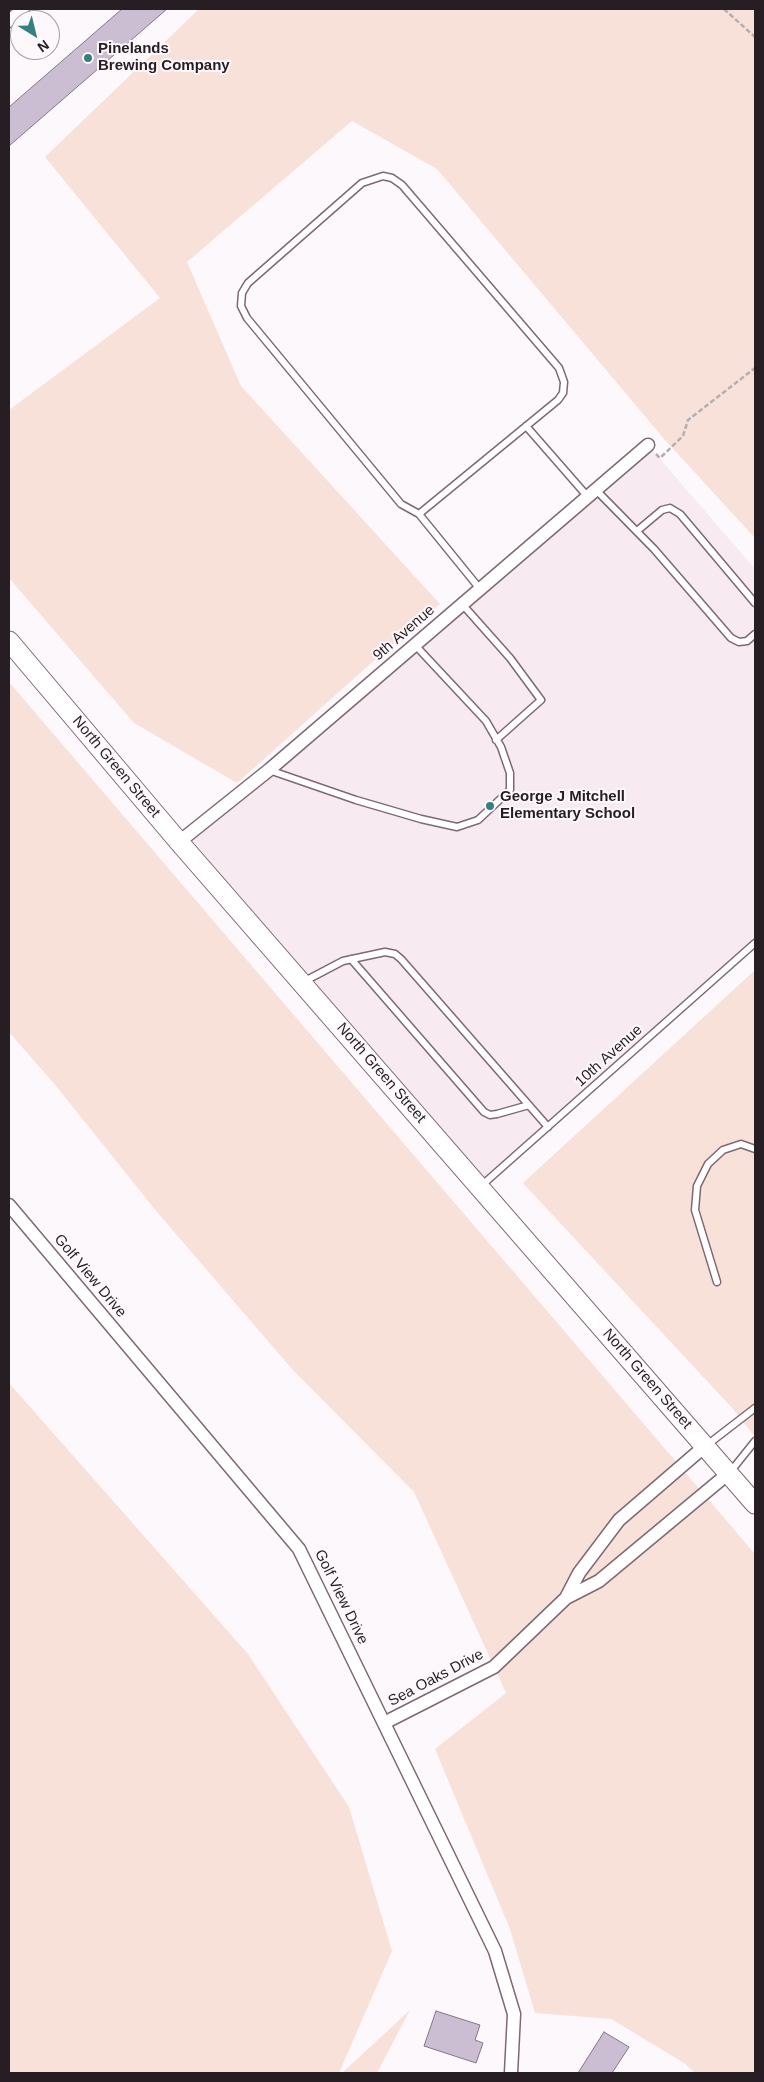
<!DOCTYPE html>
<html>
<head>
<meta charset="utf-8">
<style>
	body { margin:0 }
	#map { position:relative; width:764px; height:2082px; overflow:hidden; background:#fdf8fb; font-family:Arial,sans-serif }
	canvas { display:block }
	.frame { position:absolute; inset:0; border:10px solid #271e23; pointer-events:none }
	.north { position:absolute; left:10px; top:10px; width:50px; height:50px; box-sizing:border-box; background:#fdf8fb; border:1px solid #a7a1a5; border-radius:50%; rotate:144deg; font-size:14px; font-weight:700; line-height:20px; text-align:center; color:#271e23 }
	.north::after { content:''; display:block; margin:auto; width:18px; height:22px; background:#367f82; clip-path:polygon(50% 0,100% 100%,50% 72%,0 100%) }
</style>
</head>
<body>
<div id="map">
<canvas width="764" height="2082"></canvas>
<div class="frame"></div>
<div class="north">N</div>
</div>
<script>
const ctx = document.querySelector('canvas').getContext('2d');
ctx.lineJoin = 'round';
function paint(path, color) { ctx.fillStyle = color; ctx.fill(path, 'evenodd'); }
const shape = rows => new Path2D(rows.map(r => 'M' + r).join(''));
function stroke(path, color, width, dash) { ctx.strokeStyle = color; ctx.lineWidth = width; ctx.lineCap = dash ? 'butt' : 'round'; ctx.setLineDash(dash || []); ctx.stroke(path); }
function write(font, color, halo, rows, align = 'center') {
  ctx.font = font + ' Arial,sans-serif'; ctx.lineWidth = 4; ctx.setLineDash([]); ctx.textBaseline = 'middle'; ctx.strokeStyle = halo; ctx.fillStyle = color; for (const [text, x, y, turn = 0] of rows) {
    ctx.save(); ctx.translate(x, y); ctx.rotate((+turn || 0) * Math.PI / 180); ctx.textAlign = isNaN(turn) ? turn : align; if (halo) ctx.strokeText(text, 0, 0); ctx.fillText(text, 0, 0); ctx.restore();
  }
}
paint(shape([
	[648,445,755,569,755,938,477,1184,179,842]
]), '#f8eaf1');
paint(shape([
	[199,9,755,9,755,538,665,440,437,169,352,121,187,262,241,386,440,604,405,633,237,783,134,723,9,578,9,410,160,298,45,157],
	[9,682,755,1554,755,2073,695,2073,684,2063,611,2019,535,2013,510,1929,435,1749,506,1693,414,1492,292,1369,157,1212,56,1086,9,1032],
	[755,970,755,1437,733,1409,523,1183],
	[9,1383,248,1654,349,1807,392,1951,339,2073,9,2073],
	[410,2010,377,2073,342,2073]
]), '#f8e1d9');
const building = shape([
	[122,9,167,9,9,146,9,107,122,9],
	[436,2011,480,2025,475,2040,483,2043,476,2063,424,2046,436,2011],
	[604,2032,629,2047,612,2073,578,2073,604,2032]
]);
paint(building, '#cbbdd2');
stroke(building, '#84768a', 1);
const lane = shape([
	[526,426,588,497],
	[596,490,654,549,731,638,739,642,747,641,755,634],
	[419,514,558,400,563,393,564,382,559,368,402,185,392,178,383,176,362,183,248,283,242,293,241,306,247,318,401,504,419,514,480,589],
	[637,531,662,510,670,508,680,514,755,603],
	[462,604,510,658,541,700,496,740],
	[269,770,356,800,421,819,457,827,478,820,510,790,510,773,501,747,486,721,415,645],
	[351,959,484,1112,490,1115,497,1114,529,1105],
	[303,982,343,961,385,952,395,954,401,959,548,1127],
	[481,1186,755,943],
	[717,1282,695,1210,697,1186,708,1164,723,1150,741,1144,755,1149],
	[707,1445,755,1408],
	[731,1471,755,1441]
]);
const street = shape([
	[9,21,23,9],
	[179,842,269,770,648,445],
	[9,1205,299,1549,495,1951,514,2014,511,2073],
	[566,1598,579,1573,619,1520,705,1446],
	[384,1723,494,1667,566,1598,599,1581,730,1472]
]);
const primary = shape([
	[9,641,179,842,755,1504]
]);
stroke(lane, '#7e6874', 9);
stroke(street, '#7e6874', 15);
stroke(primary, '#7e6874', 21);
stroke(shape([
	[724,9,755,37],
	[656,454,660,458,683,436,688,420,755,368]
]), '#b4aeb2', 2.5, [5, 2.5]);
stroke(lane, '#fff', 6);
stroke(street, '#fff', 12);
stroke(primary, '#fff', 19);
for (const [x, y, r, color] of [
	[88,58,5,"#367f82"],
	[490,806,5,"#367f82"]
]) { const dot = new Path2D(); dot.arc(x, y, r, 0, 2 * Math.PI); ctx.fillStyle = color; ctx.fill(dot); stroke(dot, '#fdf8fb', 2); }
write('bold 15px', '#271e23', '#fdf8fb', [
	["Pinelands",98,49],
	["Brewing Company",98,66],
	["George J Mitchell",500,797],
	["Elementary School",500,814]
], 'left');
write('15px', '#271e23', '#fdf8fb', [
	["9th Avenue",404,633,-41],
	["North Green Street",116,767,50],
	["10th Avenue",609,1056,-42],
	["North Green Street",381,1073,49],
	["Golf View Drive",90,1276,50],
	["North Green Street",647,1379,49],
	["Golf View Drive",341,1597,64],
	["Sea Oaks Drive",436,1678,-28]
]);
</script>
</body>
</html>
